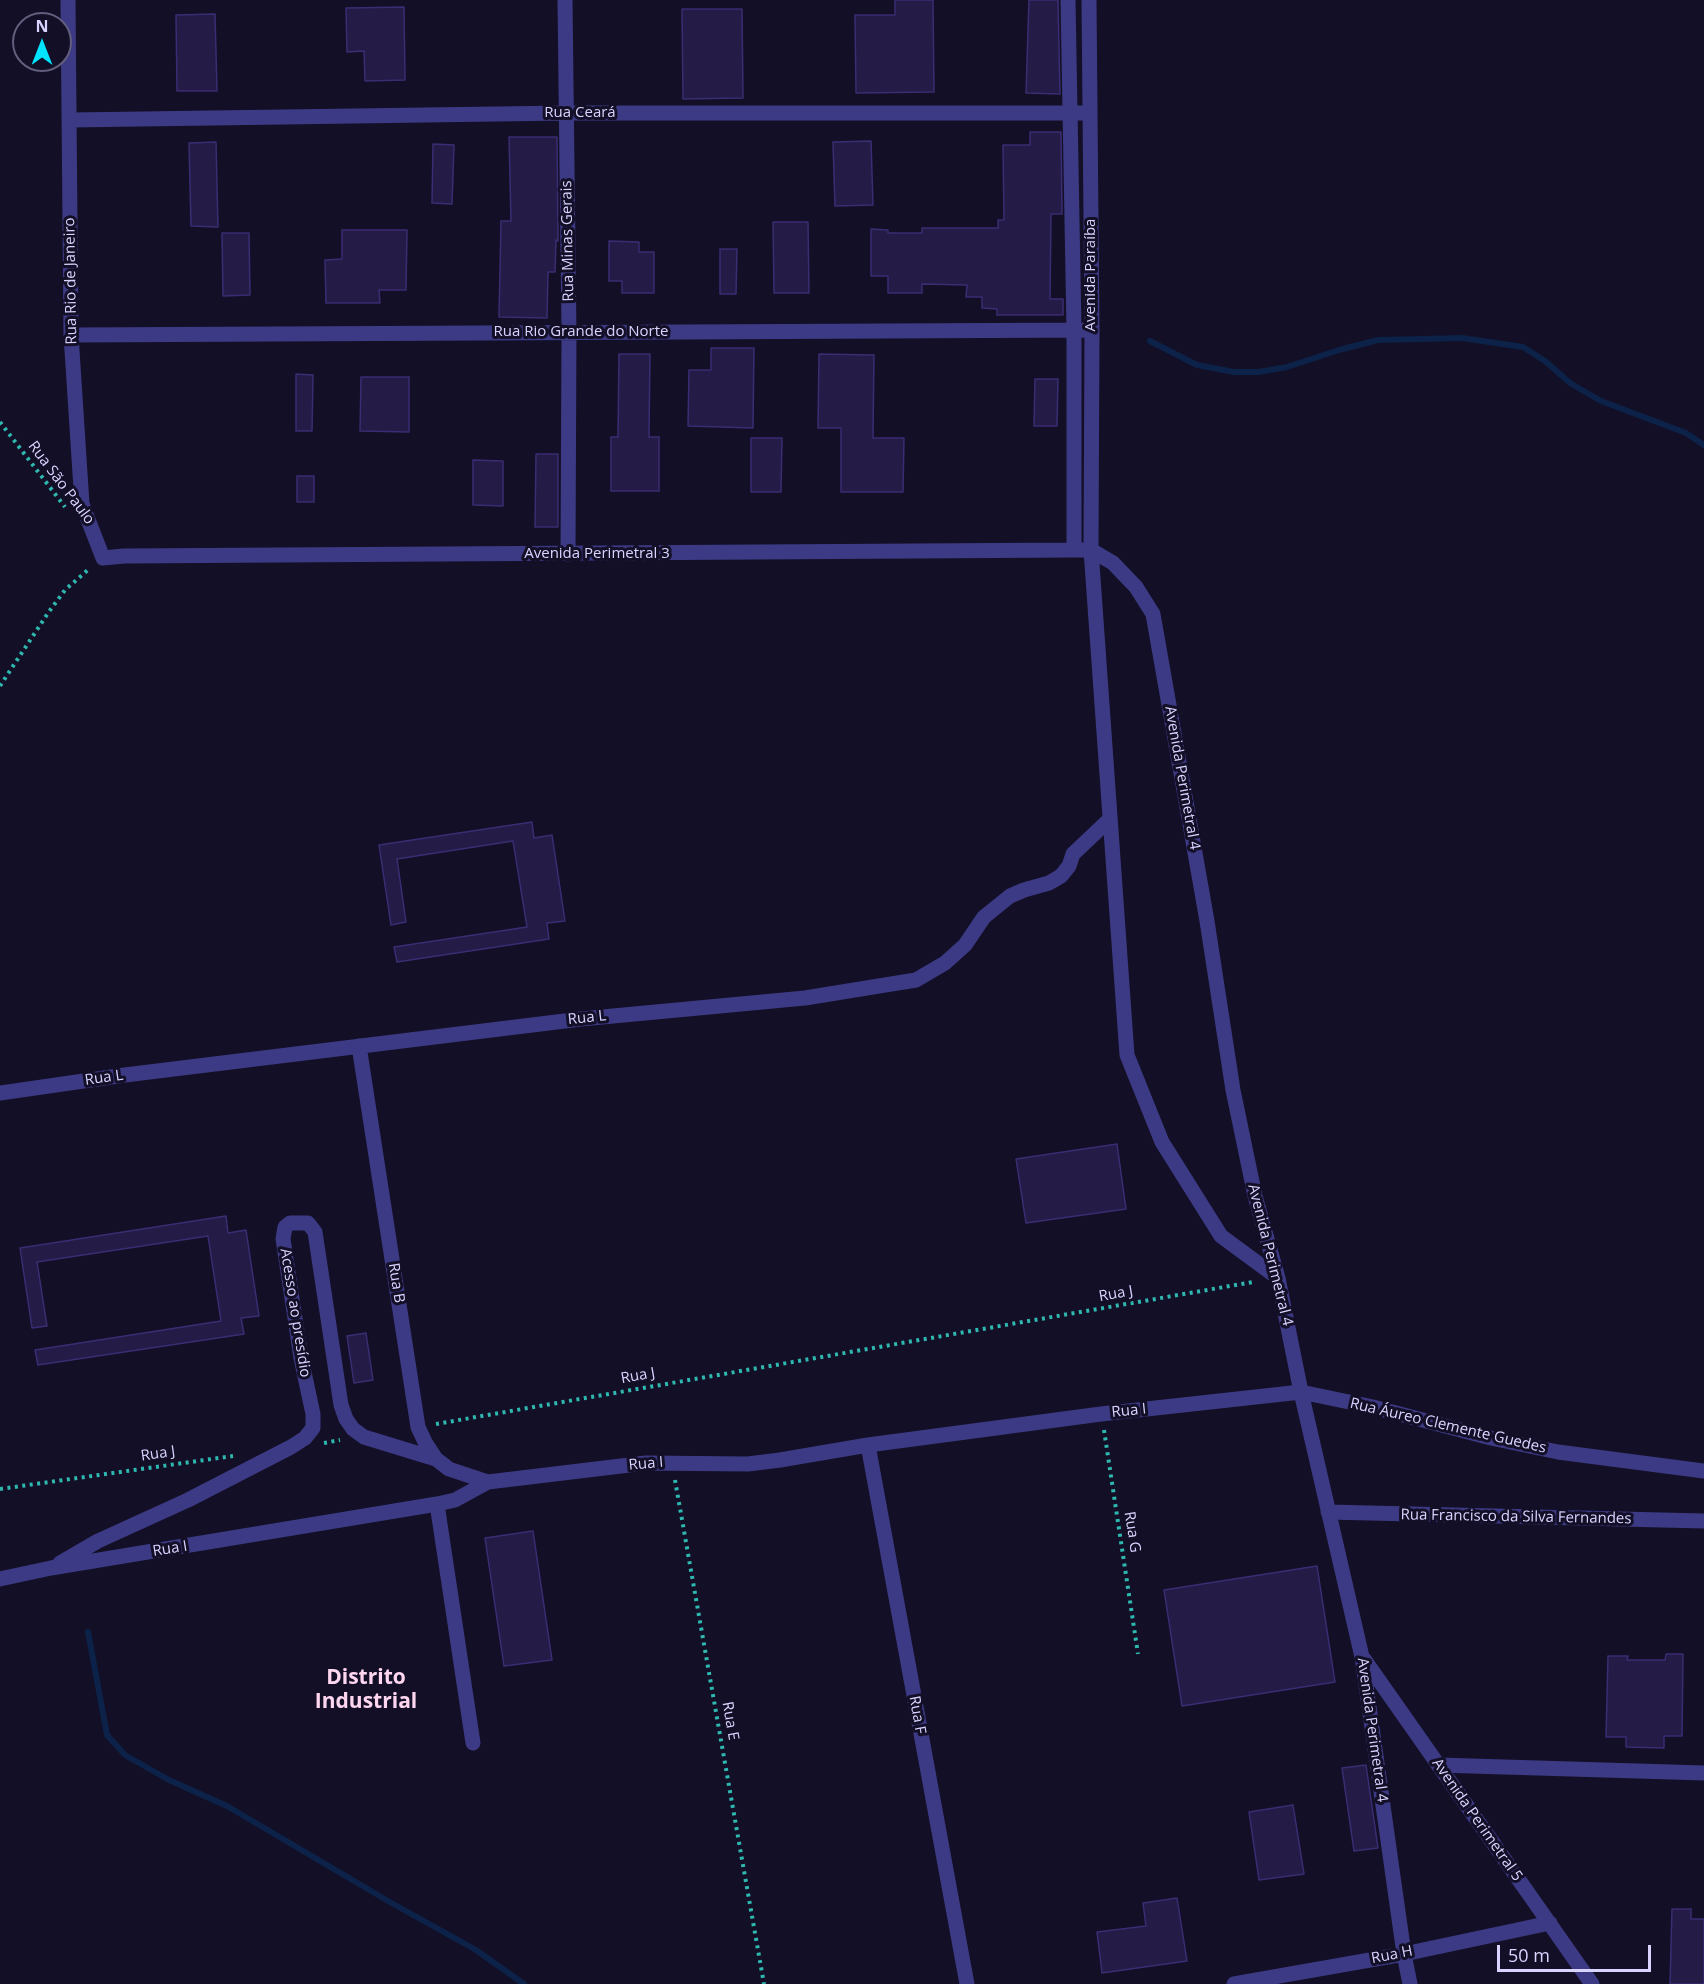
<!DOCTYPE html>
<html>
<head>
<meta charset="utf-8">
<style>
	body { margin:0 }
	#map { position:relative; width:1704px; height:1984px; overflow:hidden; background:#130f26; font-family:"Open Sans",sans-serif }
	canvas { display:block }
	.north { position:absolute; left:12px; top:12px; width:60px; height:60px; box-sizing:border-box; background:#130f26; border:2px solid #625e7d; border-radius:50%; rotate:0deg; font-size:16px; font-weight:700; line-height:24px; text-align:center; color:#d9d4ff }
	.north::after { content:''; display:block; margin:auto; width:21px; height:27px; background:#00e5ff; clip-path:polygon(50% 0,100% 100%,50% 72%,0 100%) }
	.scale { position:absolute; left:1497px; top:1945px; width:154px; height:27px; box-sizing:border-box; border:3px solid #d9d4ff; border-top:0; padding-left:8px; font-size:18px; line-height:21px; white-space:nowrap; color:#d9d4ff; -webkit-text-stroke:4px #130f26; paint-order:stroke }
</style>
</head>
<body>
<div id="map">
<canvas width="1704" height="1984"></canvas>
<div class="north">N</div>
<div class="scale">50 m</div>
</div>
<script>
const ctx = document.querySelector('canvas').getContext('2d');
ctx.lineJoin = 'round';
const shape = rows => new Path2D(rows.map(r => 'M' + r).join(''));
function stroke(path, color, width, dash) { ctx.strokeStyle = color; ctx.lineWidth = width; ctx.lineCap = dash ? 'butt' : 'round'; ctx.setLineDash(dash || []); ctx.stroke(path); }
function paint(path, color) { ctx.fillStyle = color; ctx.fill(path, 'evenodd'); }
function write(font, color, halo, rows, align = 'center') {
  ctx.font = font + ' "Open Sans",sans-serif'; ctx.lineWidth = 6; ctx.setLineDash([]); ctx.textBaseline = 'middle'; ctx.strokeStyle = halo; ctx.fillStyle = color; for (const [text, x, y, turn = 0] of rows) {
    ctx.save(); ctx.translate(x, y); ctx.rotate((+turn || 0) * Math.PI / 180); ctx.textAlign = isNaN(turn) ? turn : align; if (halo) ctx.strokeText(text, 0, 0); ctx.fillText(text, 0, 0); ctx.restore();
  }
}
stroke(shape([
	[1150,341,1197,365,1234,372,1259,372,1287,367,1339,350,1378,340,1462,338,1523,347,1545,361,1570,383,1601,401,1686,433,1704,445],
	[88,1632,107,1735,125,1755,169,1780,227,1806,388,1901,476,1950,524,1984]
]), '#0c2248', 6);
const building = shape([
	[895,0,933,0,934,92,856,93,855,15,895,15,895,0],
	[1029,0,1058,0,1060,94,1026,93,1029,0],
	[404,7,405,80,365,81,364,51,347,52,346,8,404,7],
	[682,9,742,9,743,98,683,99,682,9],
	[215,14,217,91,177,91,176,15,215,14],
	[1030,132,1061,132,1062,214,1051,214,1050,299,1063,299,1063,315,997,315,997,309,982,308,982,297,966,297,967,285,922,284,922,293,888,293,888,276,871,276,871,229,888,230,888,233,922,233,922,228,998,228,998,220,1004,220,1003,145,1030,145,1030,132],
	[509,137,557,137,558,241,556,240,555,272,548,272,547,318,499,317,501,221,511,221,509,137],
	[871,141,873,205,835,206,833,142,871,141],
	[216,142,218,227,191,226,189,143,216,142],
	[433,144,454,145,452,204,432,203,433,144],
	[773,222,808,222,809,293,774,293,773,222],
	[342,230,407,230,406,290,379,290,380,303,326,303,325,260,342,259,342,230],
	[222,233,249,233,250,295,223,296,222,233],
	[609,241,639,242,639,252,654,252,654,293,622,293,622,281,609,281,609,241],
	[720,249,737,249,736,294,720,294,720,249],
	[711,348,754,348,753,428,688,426,689,370,711,370,711,348],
	[619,354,650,354,649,437,659,437,659,491,611,491,611,437,618,437,619,354],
	[819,354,874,355,873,438,904,438,903,492,841,492,841,428,818,428,819,354],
	[296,374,313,375,312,431,296,431,296,374],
	[361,377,409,377,409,432,360,431,361,377],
	[1035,379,1058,379,1057,426,1034,426,1035,379],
	[751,438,782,438,781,492,751,492,751,438],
	[536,454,558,454,558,527,535,527,536,454],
	[473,460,503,461,503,506,473,505,473,460],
	[297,476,314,476,314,502,297,502,297,476],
	[532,822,534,838,552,835,565,921,547,923,549,939,397,962,394,947,527,927,513,841,397,859,406,922,391,925,379,845,532,822],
	[1117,1144,1126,1209,1026,1223,1016,1159,1117,1144],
	[226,1216,228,1233,246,1230,259,1316,241,1318,244,1334,38,1365,35,1350,221,1321,208,1236,37,1262,47,1326,32,1328,20,1248,226,1216],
	[366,1333,373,1380,354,1383,347,1336,366,1333],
	[533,1531,552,1660,504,1666,485,1538,533,1531],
	[1317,1566,1335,1682,1182,1706,1164,1590,1317,1566],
	[1666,1654,1683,1654,1682,1736,1664,1736,1664,1748,1626,1747,1626,1737,1606,1737,1608,1656,1628,1656,1627,1660,1665,1660,1666,1654],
	[1366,1765,1378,1848,1354,1851,1342,1768,1366,1765],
	[1293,1805,1304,1874,1259,1880,1249,1812,1293,1805],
	[1177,1898,1187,1961,1102,1973,1097,1932,1146,1926,1143,1903,1177,1898],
	[1672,1909,1691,1909,1691,1919,1704,1919,1704,1984,1670,1984,1672,1909]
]);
paint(building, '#241b47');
stroke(building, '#3b2d73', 1.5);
stroke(shape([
	[0,422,65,507],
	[0,686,48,613,65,590,90,568],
	[436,1424,1253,1282],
	[1104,1430,1138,1654],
	[324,1443,340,1440],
	[675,1480,764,1984],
	[0,1489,233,1456]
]), '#2fb8b0', 4, [3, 4.5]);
stroke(shape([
	[68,0,71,335,82,504,103,558,124,556,1074,550,1091,550,1113,563,1136,587,1153,614,1207,921,1233,1090,1255,1196,1278,1278,1301,1392,1362,1657,1404,1954,1410,1984],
	[565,0,569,332,568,554],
	[1068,0,1074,330,1074,550],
	[1089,0,1092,330,1091,550,1127,1055,1162,1142,1221,1236,1278,1278],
	[70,120,567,113,1090,113],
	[71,335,1092,330],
	[359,1046,418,1427,425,1442,436,1459,449,1469,488,1482],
	[0,1093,125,1075,581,1019,805,998,916,980,945,963,965,945,984,917,1010,896,1024,890,1049,883,1061,876,1069,866,1073,854,1110,819],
	[868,1445,967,1984],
	[437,1504,473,1743],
	[1328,1512,1704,1521],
	[60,1563,98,1541,188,1500,291,1447,305,1438,313,1428,313,1414,301,1358,283,1239,285,1227,290,1223,308,1223,315,1232,341,1405,346,1419,353,1429,364,1437,436,1459],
	[0,1579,51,1568,437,1504,455,1500,488,1482,646,1463,748,1464,780,1460,868,1445,1101,1414,1301,1392,1373,1407,1491,1438,1558,1452,1704,1471],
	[1364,1659,1592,1984],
	[1438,1765,1704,1773],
	[1234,1984,1404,1954,1550,1923]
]), '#3d3a85', 15);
write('15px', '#d9d4ff', '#130f26', [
	["Rua Ceará",580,113],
	["Rua Minas Gerais",568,241,-91],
	["Avenida Paraíba",1091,275,-90],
	["Rua Rio de Janeiro",71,281,-91],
	["Rua Rio Grande do Norte",581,332],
	["Rua São Paulo",61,483,53],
	["Avenida Perimetral 3",597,554],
	["Avenida Perimetral 4",1182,778,80],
	["Rua L",587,1018,-6],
	["Rua L",104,1078,-8],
	["Avenida Perimetral 4",1270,1255,76],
	["Rua B",396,1283,81],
	["Rua J",1116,1294,-10],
	["Acesso ao presídio",295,1313,81],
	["Rua J",638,1376,-10],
	["Rua I",1129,1411,-6],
	["Rua Áureo Clemente Guedes",1448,1426,13],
	["Rua J",158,1454,-8],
	["Rua I",646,1464,-5],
	["Rua Francisco da Silva Fernandes",1516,1517,1],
	["Rua G",1132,1532,81],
	["Rua I",170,1549,-9],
	["Rua F",917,1715,80],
	["Rua E",730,1721,80],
	["Avenida Perimetral 4",1372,1730,82],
	["Avenida Perimetral 5",1477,1820,55],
	["Rua H",1392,1955,-11]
]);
write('bold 21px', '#ffd6f0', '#130f26', [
	["Distrito",366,1678],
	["Industrial",366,1702]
]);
</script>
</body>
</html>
